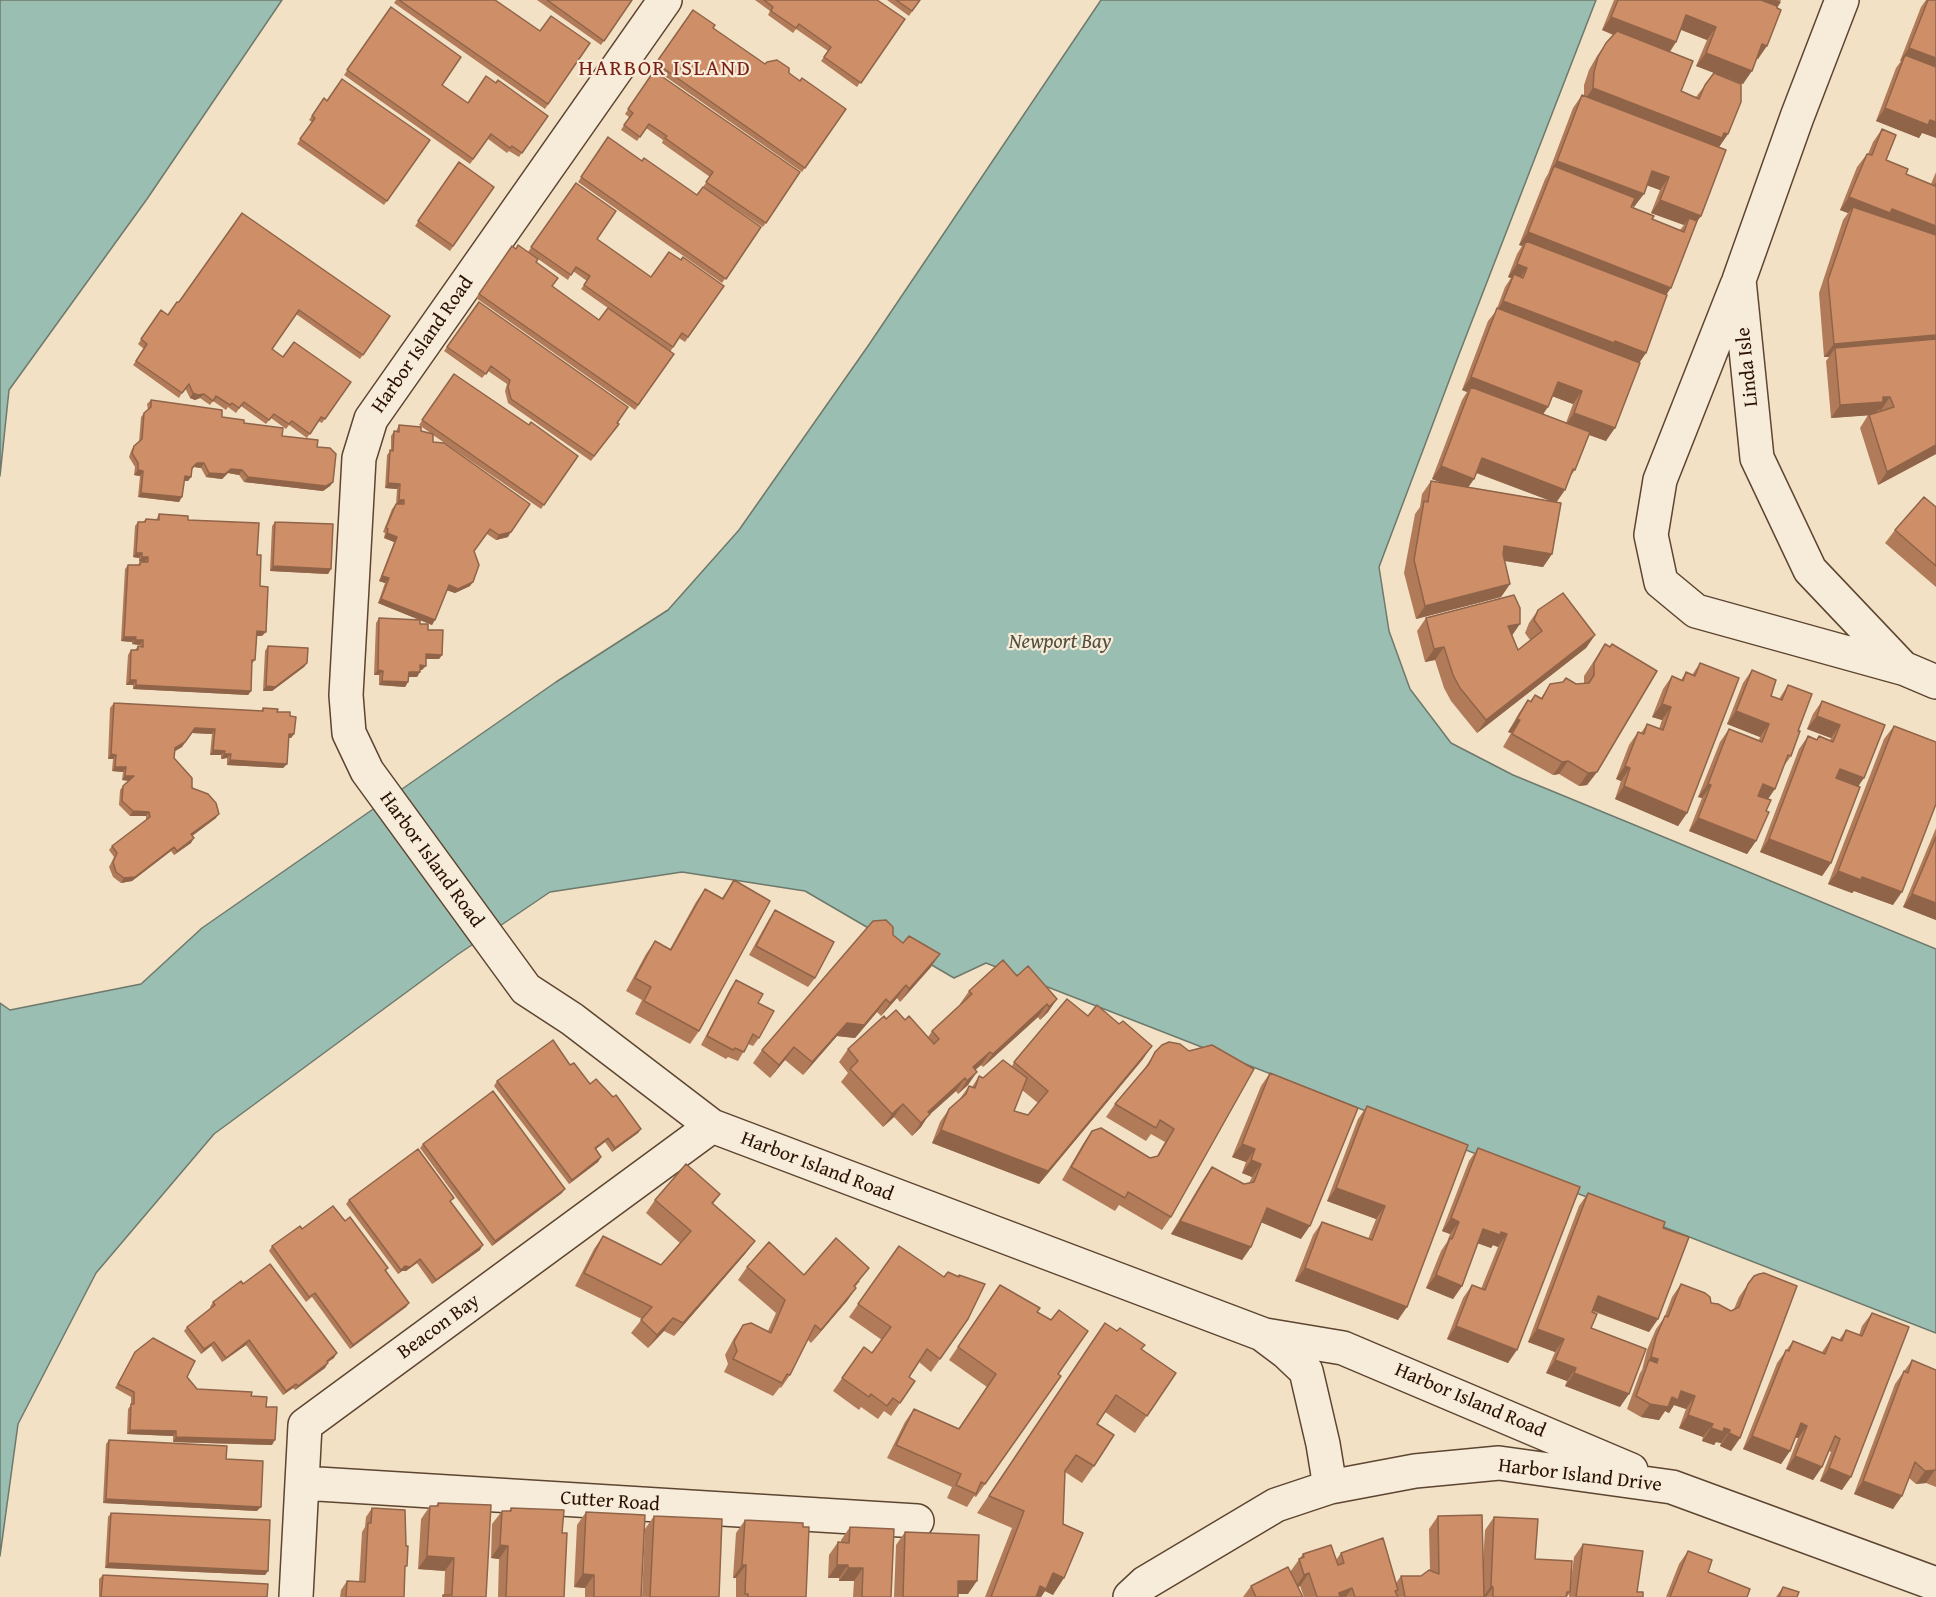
<!DOCTYPE html>
<html>
<head>
<meta charset="utf-8">
<style>
	body { margin:0 }
	canvas { display:block; background:#f2e1c5 }
</style>
</head>
<body>
<canvas width="1936" height="1597"></canvas>
<script>
const ctx = document.querySelector('canvas').getContext('2d');
ctx.lineJoin = 'round';
function paint(path, color) { ctx.fillStyle = color; ctx.fill(path, 'evenodd'); }
const shape = rows => new Path2D(rows.map(r => 'M' + r).join(''));
function stroke(path, color, width, dash) { ctx.strokeStyle = color; ctx.lineWidth = width; ctx.lineCap = dash ? 'butt' : 'round'; ctx.setLineDash(dash || []); ctx.stroke(path); }
function write(font, color, halo, rows, align = 'center') {
  ctx.font = font + ' "Gentium Book Plus",serif'; ctx.lineWidth = 4.5; ctx.setLineDash([]); ctx.textBaseline = 'middle'; ctx.strokeStyle = halo; ctx.fillStyle = color; for (const [text, x, y, turn = 0] of rows) {
    ctx.save(); ctx.translate(x, y); ctx.rotate((+turn || 0) * Math.PI / 180); ctx.textAlign = isNaN(turn) ? turn : align; if (halo) ctx.strokeText(text, 0, 0); ctx.fillText(text, 0, 0); ctx.restore();
  }
}
const water = shape([
	[0,0,282,0,147,199,9,390,0,476,0,0],
	[1101,0,1596,0,1458,357,1379,567,1389,631,1410,689,1451,743,1513,775,1936,949,1936,1333,986,963,954,978,805,891,682,872,550,892,457,955,214,1134,96,1273,18,1424,0,1556,0,1003,10,1010,141,984,202,928,556,682,668,610,739,530,868,346,1101,0]
]);
paint(water, '#9bbeb2');
stroke(water, '#6e796b', 1.5);
const minor = shape([
	[665,0,371,419,359,458,346,695,349,733,367,771,526,989,572,1019,712,1126,1262,1334,1286,1352,1306,1371,1323,1444,1330,1487],
	[1842,0,1797,117,1739,280,1757,458,1810,570,1903,668,1936,682],
	[1737,285,1660,480,1651,535,1661,582,1696,611,1902,668],
	[1265,1335,1343,1348,1631,1470],
	[302,1483,917,1521],
	[296,1597,305,1425,712,1126],
	[1130,1597,1145,1583,1276,1505,1330,1487,1415,1471,1499,1463,1672,1487,1936,1584]
]);
stroke(minor, '#5d4531', 36);
stroke(minor, '#f7ecd9', 33);
paint(shape([
	[396,0,495,0,540,31,590,43,545,109,394,3],
	[537,0,632,0,601,45],
	[755,0,877,0,905,19,857,87,821,61,828,51,796,29,793,33,768,15,770,11],
	[887,0,920,0,909,16],
	[1614,0,1781,0,1777,8,1758,59,1756,58,1743,84,1696,66,1707,40,1681,30,1676,42,1670,52,1681,91,1696,97,1705,85,1728,134,1719,147,1701,216,1696,223,1666,295,1646,353,1639,363,1606,441,1589,435,1575,470,1569,478,1556,502,1552,554,1543,567,1504,561,1510,584,1501,597,1416,619,1404,573,1415,514,1420,507,1422,494,1431,481,1442,483,1432,479,1462,400,1467,392,1462,390,1488,321,1496,311,1505,287,1511,278,1508,277,1517,254,1522,246,1519,245,1545,179,1548,174,1573,108,1582,95,1584,96,1584,85,1589,70,1597,56,1606,43,1613,35,1602,30],
	[1647,185,1660,190,1651,213,1684,225,1680,230,1652,219,1631,207,1632,206,1634,207],
	[1552,396,1573,404,1566,423,1543,415],
	[1476,473,1551,501,1468,487,1474,479],
	[1926,0,1936,0,1922,133,1919,138,1876,121,1896,68,1901,61,1900,61,1921,7],
	[391,7,442,85,467,103,496,83,548,116,519,157,509,151,507,153,488,139,470,164,344,75],
	[693,10,713,28,765,64,789,73,800,81,846,109,802,172,653,68],
	[654,71,800,172,763,227,703,187,710,177,662,143,663,140,646,128,637,141,621,130,629,117,625,114],
	[327,101,430,140,384,205,297,144,312,122,309,120,321,103],
	[1882,129,1886,160,1906,174,1931,184,1936,172,1936,454,1878,485,1860,428,1868,415,1831,418,1826,361,1829,357,1824,357,1819,293,1843,220,1848,213,1840,210,1857,167,1867,154,1868,154,1873,142],
	[608,137,642,161,697,195,761,227,722,283,578,182],
	[459,162,494,187,450,251,415,226],
	[576,183,597,239,651,277,681,260,724,286,685,342,679,338,670,352,674,354,635,410,476,298,512,246,536,262,552,286,599,320,608,308,581,289,587,281,573,271,568,280,528,252],
	[242,213,390,316,360,359,296,314,272,349,283,357,351,382,322,423,318,421,307,438,289,425,286,429,271,418,266,424,241,406,236,413,228,407,226,410,213,401,210,405,200,398,195,400,190,398,185,388,179,398,133,365,144,349,138,344,161,310,168,315,179,302],
	[479,302,619,424,591,461,508,403,505,391,507,384,488,371,482,378,444,351],
	[454,374,529,425,578,456,541,509,433,435,433,442,508,537,496,540,487,534,474,551,470,586,455,593,447,590,432,625,378,603,385,583,379,581,394,542,384,538,385,533,383,532,392,509,396,504,397,489,385,488,387,455,391,450,391,436,394,431,396,431,399,425,432,434,419,425],
	[151,400,244,423,282,436,317,447,333,482,330,486,323,491,244,482,239,475,228,473,222,479,206,477,201,468,194,467,192,470,191,477,188,481,184,481,179,502,138,497,140,476,134,475,135,467,129,457,131,451,134,446,139,442,141,417,144,413,148,410,147,404],
	[1936,507,1936,587,1885,543,1895,530],
	[159,514,188,520,257,555,262,636,257,636,255,660,251,665,251,691,248,695,133,689,133,685,126,685,128,655,131,650,135,650,138,646,140,646,140,645,132,644,132,642,121,641,125,569,128,565,138,565,140,562,145,562,139,561,139,558,133,557,135,526,138,522,143,522,146,519,156,520],
	[275,522,331,569,328,574,270,571,272,526],
	[1538,610,1595,635,1586,648,1477,733,1451,701,1444,688,1435,660,1425,662,1417,631,1426,618,1512,635,1518,650,1530,640,1525,633,1529,623],
	[379,618,420,624,428,630,442,655,439,659,426,659,422,670,420,670,417,677,408,677,408,682,405,687,379,685,379,675,374,675,376,623],
	[1605,644,1597,772,1587,785,1579,786,1559,774,1553,775,1503,747,1511,733,1508,732,1519,713,1528,700,1530,701,1535,695,1541,698,1550,684,1563,682,1566,678,1576,684,1584,684,1584,676],
	[268,646,307,663,304,667,272,691,263,691,265,651],
	[1700,663,1687,813,1678,826,1615,799,1621,781,1616,779,1629,745,1638,732,1641,733,1647,724,1659,729,1662,720,1652,717,1663,689,1672,676,1681,680,1686,672,1692,675],
	[1752,670,1771,696,1779,699,1788,685,1798,731,1791,756,1784,766,1768,799,1756,841,1747,854,1689,831,1702,798,1698,797,1720,742,1729,729,1759,740,1760,737,1727,724,1743,683],
	[1822,701,1885,725,1858,787,1831,863,1822,876,1760,852,1799,749,1808,736,1816,740,1819,736,1830,740,1831,738,1807,729,1813,714],
	[114,703,261,711,263,708,290,716,294,734,291,738,288,738,287,764,283,768,227,765,227,758,221,759,221,755,210,755,212,734,192,733,182,747,175,751,174,758,192,788,216,818,192,836,191,843,174,855,171,851,132,881,121,883,113,877,109,867,114,857,109,850,112,846,146,820,146,816,130,816,119,805,120,790,123,786,129,781,122,780,123,772,112,771,113,759,108,759,110,708],
	[1894,726,1893,905,1854,891,1852,893,1828,884,1884,739],
	[1936,828,1936,920,1903,907],
	[734,880,699,1031,690,1044,635,1014,642,1000,626,991,646,954,655,941,670,949,696,902,705,889,722,898],
	[775,910,815,978,808,987,749,955,769,919],
	[893,935,931,967,900,1002,897,998,881,1016,877,1012,855,1038,837,1036,803,1075,785,1060,770,1078,753,1063,762,1050],
	[1017,976,1057,999,1048,1012,1040,1020,1038,1017,983,1067,981,1065,975,1070,968,1085,958,1094,956,1091,928,1116,921,1127,912,1136,894,1117,883,1127,841,1082,848,1073,839,1062,848,1049,886,1019,928,1037,932,1031,961,1005,960,1004,969,991],
	[736,980,758,1003,759,1038,753,1046,748,1044,738,1061,728,1057,726,1059,701,1045,730,989],
	[1088,1016,1143,1059,1039,1184,932,1143,940,1122,949,1109,959,1100,969,1086,972,1087,979,1076,983,1078,1012,1066,1014,1062],
	[1022,1090,1038,1103,1028,1115,1014,1111],
	[1180,1044,1171,1217,1162,1230,1119,1205,1115,1211,1062,1180,1083,1144,1092,1131,1150,1158,1157,1156,1165,1142,1151,1134,1146,1141,1106,1117,1115,1104,1143,1071,1155,1052],
	[570,1065,590,1084,641,1129,638,1133,612,1152,605,1142,596,1149,601,1157,598,1162,569,1184,494,1086,497,1081],
	[1270,1073,1301,1239,1261,1222,1251,1247,1242,1260,1171,1234,1203,1180,1212,1167,1244,1184,1249,1183,1252,1177,1242,1173,1246,1162,1232,1157,1261,1086],
	[1367,1106,1468,1145,1398,1320,1295,1281,1313,1235,1322,1222,1368,1239,1376,1219,1327,1201,1358,1119],
	[423,1144,562,1193,492,1246,420,1148],
	[1478,1148,1580,1187,1508,1363,1447,1339,1463,1298,1472,1285,1481,1289,1498,1247,1493,1245,1491,1248,1478,1243,1462,1286,1453,1299,1426,1288,1441,1251,1447,1242,1450,1234,1442,1231,1469,1161],
	[1588,1193,1663,1228,1658,1319,1649,1332,1592,1311,1591,1328,1620,1407,1565,1386,1567,1381,1546,1373,1555,1352,1528,1342,1579,1206],
	[720,1194,713,1204,755,1241,745,1254,674,1336,664,1331,648,1348,631,1333,642,1319,575,1286,594,1249,603,1236,661,1265,680,1243,646,1213,655,1200],
	[349,1200,451,1202,480,1250,432,1284,417,1263,406,1271,402,1271,398,1274,346,1204],
	[345,1221,388,1268,386,1271,409,1303,406,1307,350,1349,312,1297,306,1302,269,1251,272,1246,302,1229],
	[899,1246,944,1277,958,1277,959,1275,968,1319,931,1372,919,1362,909,1377,915,1381,891,1416,884,1411,878,1419,861,1407,859,1410,833,1391,864,1347,872,1353,882,1340,849,1317],
	[747,1267,804,1275,860,1281,855,1287,856,1288,847,1301,811,1343,808,1340,790,1375,781,1388,780,1387,773,1396,724,1372,728,1364,725,1355,734,1338,743,1325,768,1331,776,1313,738,1280],
	[243,1284,334,1358,328,1362,325,1368,295,1390,293,1388,283,1395,246,1345,222,1362,211,1346,201,1354,184,1331,187,1327,211,1308,210,1307,213,1302],
	[1681,1284,1711,1303,1731,1311,1734,1309,1739,1297,1748,1284,1740,1438,1731,1451,1720,1446,1721,1443,1716,1442,1714,1445,1702,1441,1703,1437,1679,1428,1686,1409,1674,1405,1669,1413,1665,1411,1659,1420,1641,1417,1627,1409,1640,1373,1642,1370,1647,1350,1656,1329,1664,1318,1672,1297],
	[1000,1285,1037,1312,1058,1374,1061,1376,976,1497,974,1496,967,1507,947,1498,952,1487,887,1458,905,1422,914,1409,958,1429,987,1387,949,1360],
	[1872,1313,1842,1490,1820,1481,1831,1452,1829,1451,1822,1467,1813,1480,1786,1469,1798,1438,1795,1438,1790,1451,1781,1464,1743,1449,1777,1363,1793,1341,1822,1352,1832,1337,1839,1340,1846,1330,1859,1335,1862,1326],
	[1093,1340,1142,1349,1176,1373,1135,1433,1105,1412,1097,1424,1094,1466,1082,1483,1065,1472,1053,1595,1045,1591,1041,1597,985,1597,1012,1528,977,1513],
	[135,1352,187,1377,197,1389,251,1396,266,1407,272,1445,173,1442,173,1436,127,1434,128,1409,131,1405,131,1397,115,1388],
	[1912,1360,1936,1370,1936,1487,1926,1483,1916,1484,1909,1478,1893,1509,1854,1494,1895,1384],
	[109,1440,226,1459,257,1511,103,1503,106,1444],
	[438,1503,486,1597,442,1597,444,1595,445,1571,418,1569,421,1519,430,1506,436,1506],
	[372,1508,405,1569,404,1597,340,1597,341,1590,347,1581,359,1582,362,1532,365,1527,366,1517],
	[511,1508,562,1533,564,1597,498,1597,499,1559,491,1558,492,1524,502,1511,509,1511],
	[586,1512,641,1597,585,1597,585,1588,574,1587,577,1525],
	[111,1513,268,1571,265,1575,105,1568,108,1517],
	[654,1516,719,1597,642,1597,645,1529],
	[1438,1516,1483,1563,1485,1530,1494,1517,1535,1559,1571,1581,1574,1557,1583,1544,1643,1597,1569,1597,1569,1594,1567,1597,1304,1597,1300,1586,1298,1587,1303,1597,1243,1597,1251,1586,1290,1572,1303,1554,1336,1560,1341,1553,1396,1583,1401,1576,1421,1576,1430,1570,1429,1529],
	[745,1520,806,1597,736,1597,736,1578,733,1578,736,1533],
	[850,1527,891,1597,853,1597,854,1581,839,1581,839,1578,828,1578,829,1555,838,1542,841,1543,841,1540],
	[905,1532,968,1594,958,1594,958,1597,894,1597,896,1545],
	[1688,1551,1708,1572,1747,1597,1666,1597,1679,1564],
	[103,1575,267,1597,99,1597,99,1579],
	[1783,1587,1797,1597,1776,1597]
]), '#b17b59');
paint(shape([
	[1734,0,1776,0,1781,2,1772,15],
	[1686,15,1716,27,1707,40,1677,28],
	[1611,17,1676,42,1667,55,1602,30],
	[1762,44,1767,46,1758,59,1753,57],
	[1909,48,1936,58,1936,75,1905,55,1901,61,1900,61],
	[1706,53,1752,71,1743,84,1696,66],
	[1593,88,1724,133,1728,134,1719,147,1584,101],
	[1885,108,1936,122,1936,138,1922,133,1919,138,1876,121],
	[1557,161,1644,194,1634,207,1550,175,1554,166,1548,174],
	[1652,171,1669,177,1660,190,1643,184],
	[1849,197,1892,209,1936,226,1936,242,1853,207,1848,213,1840,210],
	[1660,200,1701,216,1692,228,1689,218,1684,225,1651,213],
	[1528,232,1671,288,1662,301,1526,241,1522,246,1519,245],
	[1517,264,1527,268,1518,281,1514,274,1511,278,1508,277],
	[1503,301,1615,341,1646,353,1637,366,1496,312],
	[1936,335,1936,347,1835,348,1829,357,1824,357,1834,344],
	[1471,377,1548,407,1539,420,1471,387,1467,392,1462,390],
	[1558,382,1582,391,1573,404,1549,395],
	[193,393,204,394,200,398,195,400,190,398],
	[1883,397,1890,397,1881,410,1878,410,1874,415,1831,418,1840,405],
	[1574,413,1615,428,1606,441,1565,426],
	[1936,445,1936,454,1878,485,1887,472],
	[1482,458,1565,490,1556,503,1472,471],
	[197,463,204,463,201,468,194,467,188,472],
	[1441,466,1474,479,1465,492,1432,479],
	[231,469,242,470,239,475,228,473,222,479,206,477,209,473],
	[138,470,143,471,140,476,134,475],
	[185,476,191,477,188,481,182,481],
	[248,477,333,482,330,486,323,491,244,482],
	[388,483,400,484,397,489,385,488],
	[141,493,182,497,179,502,138,497],
	[399,500,404,500,401,505,396,505],
	[511,532,508,537,496,540,499,535],
	[387,533,397,537,394,542,384,538],
	[1504,546,1552,554,1543,567,1494,559],
	[136,553,142,553,139,558,133,557],
	[142,557,148,557,145,562,139,561],
	[273,566,331,569,328,574,270,571],
	[382,576,389,578,385,583,379,581],
	[473,582,470,586,455,593,446,590,449,585],
	[1510,584,1501,597,1416,619,1425,606],
	[381,599,435,620,432,625,378,603],
	[1520,624,1511,637,1508,626],
	[257,631,266,632,262,636,254,636],
	[1595,635,1586,648,1477,733,1486,720],
	[124,637,136,637,132,642,121,641],
	[135,640,143,640,140,645,132,644],
	[1444,647,1435,660,1425,662,1434,649],
	[426,654,442,655,439,659,423,659],
	[307,663,304,667,272,691,263,691,266,686],
	[420,665,426,666,422,670,417,670],
	[378,670,383,671,379,675,374,675],
	[409,672,420,672,417,677,405,677],
	[130,680,136,680,133,685,126,685],
	[382,681,408,682,405,687,379,685],
	[136,685,251,691,248,695,133,689],
	[1662,704,1671,707,1662,720,1652,717],
	[1736,711,1769,724,1760,737,1727,724],
	[1817,716,1840,725,1831,738,1807,729],
	[1517,719,1520,720,1511,733,1508,732],
	[195,728,215,729,212,734,192,733],
	[289,734,294,734,291,738,286,738],
	[185,742,182,747,172,753,175,748],
	[213,750,225,751,221,755,210,755],
	[111,754,116,755,113,759,108,759],
	[224,754,231,754,227,758,221,759],
	[230,760,287,764,283,768,227,765],
	[1568,761,1559,774,1553,775,1562,762],
	[1625,766,1630,768,1621,781,1616,779],
	[115,767,126,767,123,772,112,771],
	[1840,769,1864,778,1855,791,1831,782],
	[1597,772,1587,785,1579,786,1588,773],
	[125,776,134,776,131,781,122,780],
	[1708,784,1711,785,1702,798,1698,797],
	[1763,784,1775,789,1766,802,1754,797],
	[1624,786,1687,813,1678,826,1615,799],
	[133,811,149,812,146,816,130,816],
	[219,814,216,818,188,839,191,834],
	[1698,818,1756,841,1747,854,1689,831],
	[194,838,191,843,174,855,177,851],
	[1769,839,1831,863,1822,876,1760,852],
	[174,847,171,851,132,881,121,883,124,878],
	[1838,871,1862,877,1902,892,1893,905,1854,891,1852,893,1828,884],
	[1912,894,1936,903,1936,920,1903,907],
	[940,954,931,967,900,1002,909,989],
	[906,985,897,998,881,1016,890,1003],
	[886,999,877,1012,855,1038,837,1036,803,1075,812,1062,847,1023],
	[1057,999,1048,1012,1040,1020,1049,1007],
	[1047,1004,1038,1017,983,1067,993,1054],
	[1152,1046,1143,1059,1039,1184,932,1143,941,1130,1048,1171],
	[794,1047,785,1060,770,1078,779,1065],
	[990,1052,981,1065,964,1080,973,1067],
	[977,1072,968,1085,958,1094,967,1081],
	[965,1078,956,1091,928,1116,921,1127,912,1136,928,1112],
	[903,1104,894,1117,883,1127,892,1114],
	[641,1129,638,1133,612,1152,615,1148],
	[608,1138,605,1142,592,1152,595,1148],
	[1242,1144,1255,1149,1246,1162,1232,1157],
	[601,1157,598,1162,569,1184,572,1180],
	[1251,1160,1261,1164,1252,1177,1242,1173],
	[1336,1188,1385,1206,1376,1219,1327,1201],
	[565,1189,562,1193,492,1246,495,1241],
	[1267,1208,1310,1226,1301,1239,1258,1221],
	[1451,1218,1459,1222,1450,1234,1442,1231],
	[1180,1221,1251,1247,1242,1260,1171,1234],
	[1483,1229,1501,1232,1507,1234,1498,1247,1493,1245,1491,1248,1474,1242],
	[755,1241,745,1254,674,1336,683,1323],
	[483,1245,480,1250,432,1284,436,1280],
	[420,1259,417,1263,406,1271,402,1271,398,1274,401,1270,405,1266],
	[1305,1268,1407,1307,1398,1320,1295,1281],
	[1436,1275,1462,1286,1453,1299,1426,1288],
	[856,1288,847,1301,811,1343,821,1330],
	[1598,1296,1658,1319,1649,1332,1589,1309],
	[409,1303,406,1307,350,1349,353,1345],
	[673,1318,664,1331,648,1348,657,1335],
	[1456,1326,1517,1350,1508,1363,1447,1339],
	[1537,1329,1564,1339,1555,1352,1528,1342],
	[249,1340,246,1345,222,1362,226,1358],
	[214,1342,211,1346,201,1354,204,1349],
	[337,1353,334,1358,323,1365,327,1361],
	[1651,1357,1658,1359,1649,1372,1649,1360,1642,1370],
	[1555,1360,1576,1368,1567,1381,1546,1373],
	[328,1363,325,1368,295,1390,298,1386],
	[1574,1373,1629,1394,1620,1407,1565,1386],
	[296,1384,293,1388,283,1395,286,1391],
	[1681,1391,1695,1396,1686,1409,1674,1405,1669,1413,1665,1411,1659,1420,1641,1417,1650,1404,1672,1397],
	[1688,1415,1713,1424,1703,1437,1679,1428],
	[1801,1423,1807,1426,1798,1438,1792,1436],
	[1711,1428,1724,1428,1730,1430,1721,1443,1716,1442,1714,1445,1702,1441],
	[130,1430,176,1431,173,1436,127,1434],
	[1729,1433,1740,1438,1731,1451,1720,1446],
	[1752,1436,1790,1451,1781,1464,1743,1449],
	[176,1437,275,1440,272,1445,173,1442],
	[1795,1456,1822,1467,1813,1480,1786,1469],
	[1829,1468,1851,1477,1842,1490,1820,1481],
	[1935,1470,1926,1483,1916,1484,1925,1471],
	[1863,1481,1902,1496,1893,1509,1854,1494],
	[106,1499,261,1507,257,1511,103,1503],
	[500,1545,508,1546,499,1559,491,1558],
	[427,1556,454,1558,445,1571,418,1569],
	[108,1563,268,1571,265,1575,105,1568],
	[742,1565,746,1565,736,1578,733,1578],
	[837,1565,848,1565,839,1578,828,1578],
	[848,1568,863,1568,854,1581,839,1581],
	[1053,1573,1064,1578,1053,1595,1045,1591,1041,1597,1033,1597,1040,1586],
	[1309,1573,1300,1586,1295,1588,1304,1575],
	[583,1574,594,1575,585,1588,574,1587],
	[958,1581,977,1581,968,1594,949,1594],
	[1491,1586,1493,1587,1486,1597,1483,1597],
	[1352,1588,1346,1597,1336,1597,1339,1593]
]), '#906449');
const building = shape([
	[399,0,495,0,540,31,551,16,590,43,548,104,399,0],
	[547,0,632,0,604,41,547,0],
	[764,0,877,0,905,19,861,83,824,57,831,47,799,24,796,28,771,11,773,7,764,0],
	[896,0,920,0,912,11,896,0],
	[1618,0,1761,0,1777,6,1777,8,1781,10,1767,46,1762,44,1752,71,1706,53,1716,27,1686,15,1676,42,1611,17,1618,0],
	[1928,0,1936,0,1936,58,1909,48,1928,0],
	[391,7,461,57,442,85,468,103,486,76,496,83,498,80,548,116,522,153,512,146,510,148,491,134,473,159,347,70,391,7],
	[693,10,715,25,713,28,765,64,767,62,777,60,789,68,789,73,800,81,802,78,846,109,805,168,656,63,693,10],
	[1617,31,1693,61,1681,91,1699,99,1705,85,1714,73,1741,84,1741,102,1728,134,1724,133,1722,138,1593,88,1594,72,1598,57,1606,43,1617,31],
	[1905,55,1936,67,1936,122,1930,120,1928,125,1885,108,1905,55],
	[654,71,800,172,766,223,706,182,713,172,665,138,667,136,649,124,640,137,624,125,633,113,628,109,654,71],
	[342,79,430,140,387,201,300,139,315,118,312,116,324,98,327,101,342,79],
	[1582,95,1726,150,1701,216,1660,200,1669,177,1652,171,1644,194,1557,161,1582,95],
	[1882,129,1896,135,1886,160,1908,169,1906,174,1935,186,1936,183,1936,226,1892,209,1890,213,1849,197,1867,154,1872,155,1882,129],
	[608,137,642,161,644,158,697,195,703,187,761,227,726,279,581,177,608,137],
	[459,162,494,187,453,246,418,221,459,162],
	[1554,166,1635,198,1631,207,1654,216,1652,219,1684,232,1689,218,1697,221,1671,288,1528,232,1554,166],
	[576,183,616,211,597,239,651,277,669,252,681,260,683,257,724,286,688,337,682,333,673,347,584,285,590,276,576,267,571,275,531,247,576,183],
	[1853,207,1936,235,1936,335,1834,344,1828,280,1853,207],
	[242,213,390,316,363,355,299,310,272,349,283,357,294,342,351,382,325,419,321,417,310,434,292,421,289,424,274,414,269,420,244,402,239,408,232,403,230,405,216,396,213,401,204,394,198,395,193,393,189,384,182,393,136,361,147,344,141,339,161,310,168,315,177,302,179,302,242,213],
	[1526,241,1667,295,1646,353,1615,341,1614,343,1503,301,1514,274,1523,278,1527,268,1517,264,1526,241],
	[518,245,538,259,536,262,558,278,552,286,599,320,608,308,674,354,638,405,479,294,512,246,516,249,518,245],
	[479,302,628,407,617,423,619,424,594,456,511,399,508,387,510,380,491,366,486,374,447,347,479,302],
	[1497,308,1640,363,1615,428,1574,413,1582,391,1558,382,1548,407,1471,377,1497,308],
	[1936,339,1936,445,1887,472,1869,415,1894,407,1890,397,1883,397,1883,402,1840,405,1835,348,1936,339],
	[454,374,529,425,531,422,578,456,544,505,422,420,454,374],
	[1471,387,1590,432,1575,470,1573,469,1565,490,1482,458,1474,479,1441,466,1471,387],
	[151,400,222,410,222,417,244,420,244,423,283,428,282,436,318,440,317,447,330,448,336,454,333,482,326,486,248,477,242,470,231,469,225,474,209,473,204,463,197,463,192,468,191,477,185,476,182,497,141,493,143,471,138,470,138,463,132,453,134,446,142,439,144,413,151,407,151,400],
	[399,425,421,427,421,431,433,434,433,442,444,443,530,504,511,532,499,535,490,529,474,551,479,565,473,582,458,589,449,585,435,620,381,599,389,578,382,576,397,537,387,533,388,529,386,528,396,504,404,504,404,500,399,500,400,484,388,483,390,450,393,451,394,431,399,432,399,425],
	[1431,481,1561,503,1552,554,1504,546,1503,554,1510,584,1425,606,1414,560,1424,501,1428,502,1431,481],
	[1924,497,1936,507,1936,566,1895,530,1924,497],
	[159,514,188,516,188,520,259,523,257,555,261,555,260,586,268,587,266,632,257,631,255,660,252,660,251,691,136,685,136,680,130,680,131,650,138,650,138,646,143,647,143,640,135,640,136,637,124,637,128,565,140,565,140,562,148,562,148,557,142,557,142,553,136,553,138,522,145,522,146,519,159,520,159,514],
	[275,522,333,524,331,569,273,566,275,522],
	[1563,593,1595,635,1486,720,1460,688,1453,675,1444,647,1434,649,1426,618,1514,595,1520,608,1520,624,1508,626,1518,650,1542,631,1534,620,1538,610,1563,593],
	[379,618,420,620,420,624,428,624,428,630,443,630,442,655,426,654,426,666,420,665,420,672,409,672,408,682,382,681,383,671,378,670,379,618],
	[1605,644,1610,647,1612,644,1657,671,1597,772,1588,773,1568,761,1562,762,1512,734,1520,720,1517,719,1528,700,1531,702,1535,695,1542,699,1550,684,1563,682,1566,678,1576,684,1589,683,1594,675,1594,663,1605,644],
	[268,646,308,648,307,663,275,687,266,686,268,646],
	[1700,663,1739,678,1687,813,1624,786,1630,768,1625,766,1638,732,1644,734,1647,724,1663,730,1671,707,1662,704,1672,676,1683,681,1686,672,1695,676,1700,663],
	[1752,670,1776,680,1771,696,1782,700,1788,685,1812,694,1798,731,1800,731,1791,756,1788,755,1775,789,1763,784,1758,796,1771,800,1766,811,1769,812,1756,841,1698,818,1711,785,1708,784,1729,729,1762,742,1769,724,1736,711,1752,670],
	[1822,701,1885,725,1864,778,1840,769,1836,778,1860,787,1831,863,1769,839,1808,736,1817,740,1819,736,1833,742,1840,725,1817,716,1822,701],
	[114,703,263,711,263,708,278,709,277,712,290,712,290,716,296,717,294,734,289,734,287,764,230,760,231,754,224,754,225,751,213,750,215,729,195,728,185,742,175,748,174,758,192,778,192,788,208,794,216,803,219,814,191,834,194,838,177,851,174,847,135,877,124,878,116,872,113,862,117,853,112,846,150,817,149,812,133,811,122,801,123,786,134,776,125,776,126,767,115,767,116,755,111,754,114,703],
	[1894,726,1936,742,1936,804,1902,892,1862,877,1861,880,1838,871,1894,726],
	[1936,837,1936,903,1912,894,1936,837],
	[734,880,770,901,699,1031,644,1001,651,987,635,978,655,941,671,950,705,889,723,899,734,880],
	[775,910,834,942,815,978,756,946,775,910],
	[886,920,893,927,893,935,903,943,909,936,940,954,909,989,906,985,890,1003,886,999,864,1025,847,1023,812,1062,794,1047,779,1065,762,1050,873,921,886,920],
	[1003,960,1017,976,1028,966,1057,999,1049,1007,1047,1004,993,1054,990,1052,973,1067,977,1072,967,1081,965,1078,928,1112,930,1114,921,1123,903,1104,892,1114,850,1069,858,1061,848,1049,884,1016,886,1019,896,1010,905,1020,909,1016,934,1044,939,1039,932,1031,972,994,969,991,1003,960],
	[736,980,763,994,758,1003,774,1011,759,1038,753,1034,744,1052,735,1048,733,1050,707,1036,736,980],
	[1067,999,1088,1016,1097,1005,1119,1024,1123,1021,1152,1046,1048,1171,941,1130,949,1109,966,1094,969,1086,975,1088,979,1076,983,1078,1003,1060,1027,1078,1014,1111,1028,1115,1048,1091,1014,1062,1067,999],
	[553,1040,570,1065,574,1063,590,1084,596,1079,613,1097,616,1095,641,1129,615,1148,608,1138,595,1148,601,1157,572,1180,497,1081,553,1040],
	[1169,1042,1180,1044,1189,1051,1212,1045,1254,1069,1171,1217,1128,1192,1125,1198,1071,1167,1092,1131,1101,1128,1150,1158,1158,1156,1174,1129,1160,1120,1156,1128,1115,1104,1149,1064,1155,1052,1162,1045,1169,1042],
	[1270,1073,1358,1108,1310,1226,1267,1208,1251,1247,1180,1221,1212,1167,1244,1184,1254,1182,1261,1164,1251,1160,1255,1149,1242,1144,1270,1073],
	[493,1091,565,1189,495,1241,423,1144,493,1091],
	[1367,1106,1468,1145,1407,1307,1305,1268,1322,1222,1372,1240,1385,1206,1336,1188,1367,1106],
	[1478,1148,1580,1187,1517,1350,1456,1326,1472,1285,1485,1290,1507,1234,1501,1232,1500,1235,1483,1229,1462,1286,1436,1275,1450,1238,1452,1239,1459,1222,1451,1218,1478,1148],
	[418,1149,454,1198,450,1201,483,1245,436,1280,420,1259,410,1267,405,1266,401,1270,349,1200,418,1149],
	[686,1164,720,1194,712,1203,755,1241,683,1323,673,1318,657,1335,641,1320,652,1307,584,1273,603,1236,661,1265,691,1231,655,1200,686,1164],
	[1588,1193,1665,1222,1663,1228,1689,1237,1658,1319,1598,1296,1592,1312,1597,1314,1591,1328,1646,1349,1629,1394,1574,1373,1576,1368,1555,1360,1564,1339,1537,1329,1588,1193],
	[333,1206,345,1221,350,1217,388,1268,385,1270,409,1303,353,1345,315,1293,309,1297,272,1246,300,1226,302,1229,333,1206],
	[836,1238,869,1268,854,1286,856,1288,821,1330,815,1325,790,1375,787,1374,782,1383,733,1359,737,1351,734,1342,743,1325,751,1323,771,1333,785,1300,747,1267,769,1242,804,1275,836,1238],
	[899,1246,944,1277,948,1272,959,1277,959,1275,985,1284,968,1319,940,1359,927,1349,909,1377,915,1381,900,1403,893,1398,887,1406,871,1394,869,1397,842,1378,864,1347,872,1353,891,1327,858,1304,899,1246],
	[270,1264,337,1353,327,1361,328,1363,298,1386,296,1384,286,1391,249,1340,226,1358,214,1342,204,1349,187,1327,215,1305,213,1302,241,1281,243,1284,270,1264],
	[1764,1273,1797,1286,1740,1438,1729,1433,1730,1430,1724,1428,1723,1432,1711,1428,1713,1424,1688,1415,1695,1396,1681,1391,1678,1400,1672,1397,1668,1407,1650,1404,1636,1396,1649,1360,1657,1363,1658,1359,1651,1357,1656,1337,1665,1316,1668,1317,1681,1284,1705,1293,1710,1297,1711,1303,1718,1304,1731,1311,1739,1307,1748,1284,1754,1276,1759,1274,1764,1273],
	[1000,1285,1040,1308,1037,1312,1051,1320,1059,1310,1088,1331,1058,1374,1061,1376,985,1484,981,1482,976,1494,956,1485,961,1474,896,1445,914,1409,959,1429,996,1374,958,1347,1000,1285],
	[1872,1313,1909,1327,1851,1477,1829,1468,1840,1439,1835,1436,1822,1467,1795,1456,1807,1426,1801,1423,1790,1451,1752,1436,1786,1350,1789,1351,1793,1341,1825,1354,1832,1337,1842,1341,1846,1330,1862,1336,1872,1313],
	[1105,1323,1117,1331,1120,1328,1145,1345,1141,1349,1176,1373,1147,1416,1116,1395,1097,1424,1114,1435,1094,1466,1076,1455,1065,1471,1063,1524,1083,1533,1064,1578,1053,1573,1046,1589,1040,1586,1036,1597,991,1597,1024,1511,989,1496,1105,1323],
	[153,1338,195,1361,187,1377,197,1389,252,1392,251,1396,267,1397,266,1407,277,1407,275,1440,176,1437,176,1431,130,1430,131,1404,134,1404,134,1392,118,1384,135,1352,153,1338],
	[1912,1360,1936,1370,1936,1470,1925,1471,1915,1462,1902,1496,1863,1481,1904,1371,1908,1373,1912,1360],
	[109,1440,227,1446,226,1459,263,1461,261,1507,106,1499,109,1440],
	[438,1503,491,1505,486,1597,443,1597,443,1595,452,1595,454,1558,427,1556,430,1506,438,1506,438,1503],
	[372,1508,405,1510,406,1546,408,1546,407,1566,405,1566,404,1597,346,1597,347,1581,365,1582,368,1523,371,1523,372,1508],
	[511,1508,564,1510,562,1533,567,1533,564,1597,506,1597,508,1546,500,1545,502,1511,511,1511,511,1508],
	[586,1512,645,1515,641,1597,594,1597,594,1575,583,1574,586,1512],
	[111,1513,270,1520,268,1571,108,1563,111,1513],
	[1482,1515,1484,1597,1405,1597,1401,1576,1421,1576,1429,1570,1439,1574,1438,1516,1482,1515],
	[654,1516,722,1519,719,1597,650,1597,654,1516],
	[1494,1517,1538,1519,1535,1559,1572,1561,1570,1592,1567,1592,1566,1597,1493,1597,1493,1587,1491,1586,1494,1517],
	[745,1520,803,1523,803,1527,809,1527,806,1597,748,1597,748,1594,745,1594,746,1565,742,1565,745,1520],
	[850,1527,894,1529,891,1597,862,1597,863,1568,848,1568,848,1565,837,1565,838,1542,849,1543,850,1527],
	[905,1532,979,1535,977,1581,958,1581,958,1597,903,1597,905,1532],
	[1383,1538,1398,1590,1395,1591,1398,1597,1355,1597,1352,1588,1339,1593,1340,1597,1317,1597,1309,1573,1304,1575,1299,1559,1304,1557,1303,1554,1331,1545,1338,1565,1344,1563,1341,1553,1383,1538],
	[1583,1544,1643,1551,1637,1592,1643,1592,1643,1597,1576,1597,1583,1544],
	[1688,1551,1712,1560,1708,1572,1750,1589,1747,1597,1670,1597,1688,1551],
	[1288,1567,1303,1597,1256,1597,1251,1586,1288,1567],
	[103,1575,268,1584,267,1597,101,1597,103,1575],
	[1783,1587,1799,1592,1797,1597,1779,1597,1783,1587]
]);
paint(building, '#ce8f68');
stroke(building, '#906449', 1.5);
write('20px', '#2b1100', '#f7ecd9', [
	["Harbor Island Road",423,345,-55],
	["Linda Isle",1748,367,-96],
	["Harbor Island Road",431,860,54],
	["Harbor Island Road",817,1167,21],
	["Beacon Bay",439,1327,-36],
	["Harbor Island Road",1470,1401,23],
	["Harbor Island Drive",1580,1476,7],
	["Cutter Road",610,1502,4]
]);
write('italic 21px', '#524e3e', '#f7ecd9', [
	["Newport Bay",1060,643]
]);
ctx.letterSpacing = '1.5px';
write('22px', '#7a1f14', '#f7ecd9', [
	["HARBOR ISLAND",665,69]
]);
ctx.letterSpacing = '0px';
</script>
</body>
</html>
